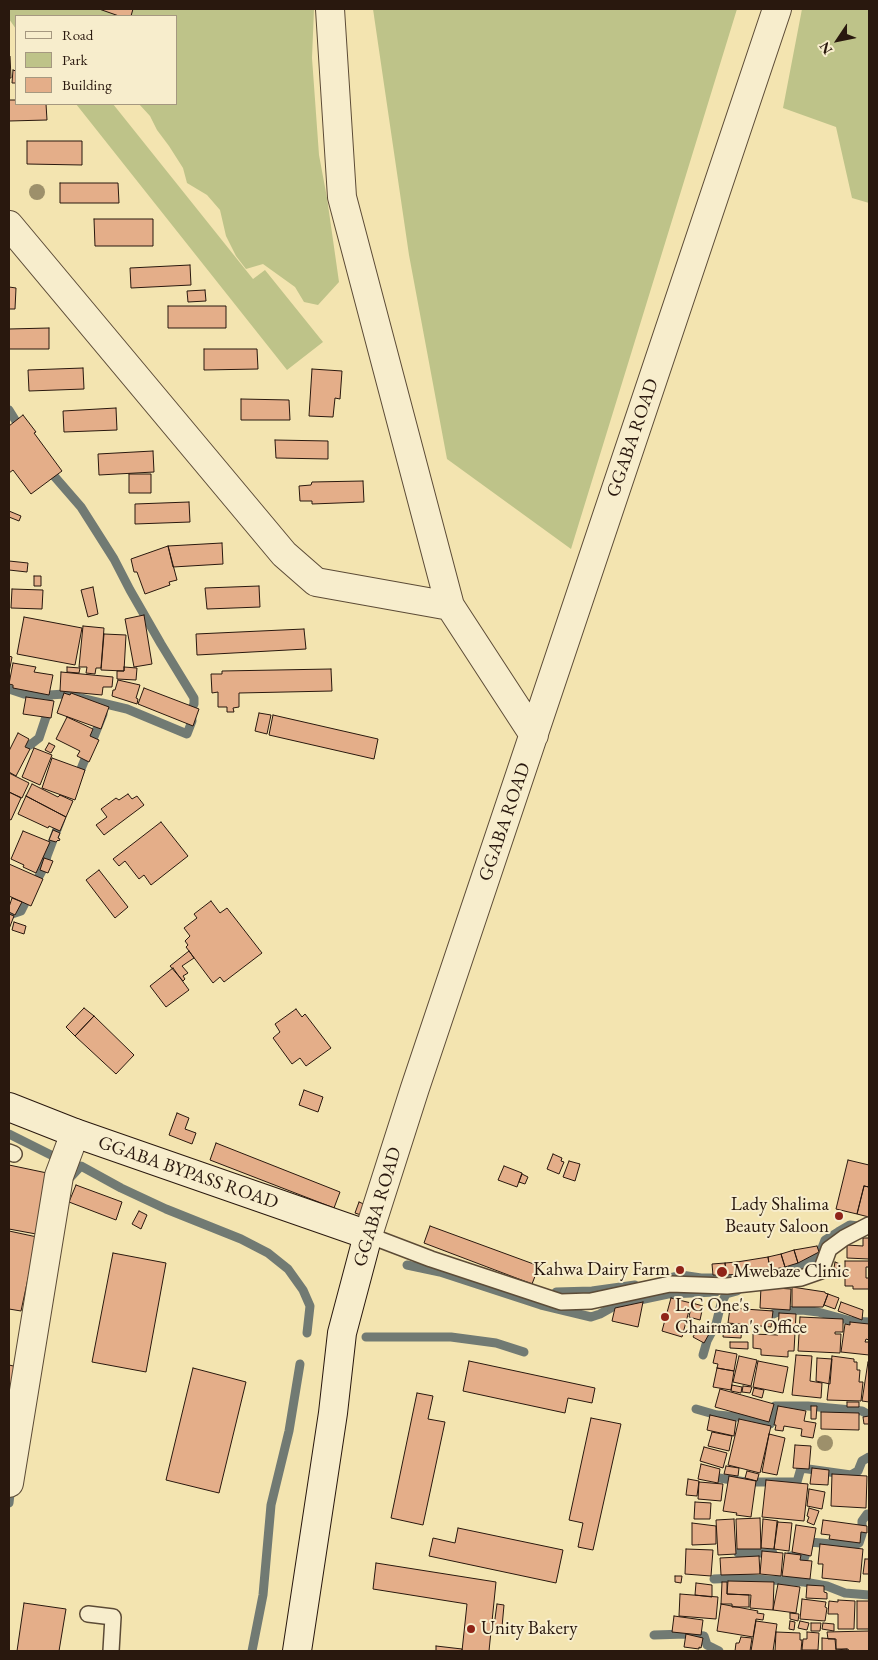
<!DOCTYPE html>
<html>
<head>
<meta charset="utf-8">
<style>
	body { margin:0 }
	#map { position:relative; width:878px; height:1660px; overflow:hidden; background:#f3e4b0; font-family:"EB Garamond",serif }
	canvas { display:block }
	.frame { position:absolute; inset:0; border:10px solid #29180e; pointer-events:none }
	.legend { position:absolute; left:15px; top:15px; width:162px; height:90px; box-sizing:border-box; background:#f7edcc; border:1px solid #a59880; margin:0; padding:6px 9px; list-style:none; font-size:15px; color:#29180e }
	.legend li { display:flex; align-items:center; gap:10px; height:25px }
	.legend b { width:25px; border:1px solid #a59880 }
	.north { position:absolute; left:813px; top:15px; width:50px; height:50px; -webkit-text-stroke:4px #f7edcc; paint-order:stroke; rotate:236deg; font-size:14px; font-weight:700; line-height:20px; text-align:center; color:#29180e }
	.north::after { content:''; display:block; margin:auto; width:18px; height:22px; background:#29180e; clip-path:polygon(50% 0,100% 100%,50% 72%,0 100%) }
</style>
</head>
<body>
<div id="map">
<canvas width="878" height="1660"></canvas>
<div class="frame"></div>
<ul class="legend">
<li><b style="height:6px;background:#f7edcc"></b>Road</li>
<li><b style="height:14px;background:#bec389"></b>Park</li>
<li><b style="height:14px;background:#e4ae89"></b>Building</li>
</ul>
<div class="north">N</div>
</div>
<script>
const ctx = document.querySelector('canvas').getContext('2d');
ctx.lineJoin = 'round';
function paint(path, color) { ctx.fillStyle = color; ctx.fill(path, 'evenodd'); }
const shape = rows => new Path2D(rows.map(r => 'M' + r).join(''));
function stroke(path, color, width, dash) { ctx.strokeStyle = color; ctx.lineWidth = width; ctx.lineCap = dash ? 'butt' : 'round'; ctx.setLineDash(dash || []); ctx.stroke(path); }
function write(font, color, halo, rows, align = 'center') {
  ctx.font = font + ' "EB Garamond",serif'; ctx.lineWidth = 4; ctx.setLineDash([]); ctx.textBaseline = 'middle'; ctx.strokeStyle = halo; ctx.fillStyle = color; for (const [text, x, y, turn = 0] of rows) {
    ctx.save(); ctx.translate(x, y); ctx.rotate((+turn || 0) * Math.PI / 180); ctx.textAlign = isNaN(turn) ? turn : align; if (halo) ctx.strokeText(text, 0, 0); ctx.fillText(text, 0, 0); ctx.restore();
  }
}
paint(shape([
	[9,9,314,9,312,58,319,155,327,198,339,282,318,305,304,302,295,287,263,264,246,269,236,256,226,236,220,210,207,195,187,183,183,168,169,146,157,130,150,116,139,104,176,104,176,16,16,16,16,29,9,19],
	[373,9,737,9,571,549,447,459,409,255],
	[802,9,869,9,869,203,852,198,836,127,783,108],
	[76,104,113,104,253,279,265,270,323,342,287,370]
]), '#bec389');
stroke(shape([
	[9,410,22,431],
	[48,469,81,507,114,559,130,590,161,644,194,698,194,704,191,710,192,721,187,734,127,709,102,703,103,714,77,779],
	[9,689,24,694,49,695],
	[30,745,39,738,46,717,49,695,65,694,102,703],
	[9,915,21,911,30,893,44,867,47,856,61,819],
	[9,1134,53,1156],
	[67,1181,81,1166,121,1188,166,1209,241,1239,268,1253,288,1269,303,1290,310,1306,307,1333],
	[407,1265,440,1272,541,1305,591,1317,600,1314,616,1305,668,1294,716,1292],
	[665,1279,681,1275,701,1278,728,1278,788,1269,812,1261,820,1253,825,1240,838,1232,850,1225,858,1226,863,1224],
	[556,1292,592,1291,635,1285],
	[773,1314,780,1311,802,1310,818,1312,851,1321,869,1322],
	[366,1337,451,1337,496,1343,524,1352],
	[703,1355,707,1341,716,1324,721,1304,726,1294,737,1291],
	[696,1409,717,1415,739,1417,759,1423,770,1424,775,1406,808,1406,862,1411,869,1415],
	[719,1478,746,1482,797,1482,801,1468,851,1475,858,1471,862,1461,869,1457],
	[9,1503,11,1485],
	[738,1553,773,1553],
	[790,1556,804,1559,810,1542,853,1546,859,1543,862,1534,862,1521,867,1514,869,1514],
	[714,1579,737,1578,804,1582,827,1586,845,1593,869,1595],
	[654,1635,686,1634,704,1636,707,1645,719,1651],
	[252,1651,263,1595,271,1505,289,1431,300,1364]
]), '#717a73', 9);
const building = shape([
	[99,9,133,9,131,16,119,16,99,9],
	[9,56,10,56,11,78,9,78,9,56],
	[13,70,16,71,16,83,12,83,13,70],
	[9,100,16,100,16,104,46,104,47,120,9,121,9,100],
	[27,141,82,141,82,165,27,164,27,141],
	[60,183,118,183,119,203,60,203,60,183],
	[94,219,153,219,153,246,95,246,94,219],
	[190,265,191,285,131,288,130,268,190,265],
	[9,287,16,288,15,309,9,309,9,287],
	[205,290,206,301,188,302,187,291,205,290],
	[168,306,226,306,226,328,168,328,168,306],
	[49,328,49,349,9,349,9,329,49,328],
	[204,349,257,349,258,369,204,370,204,349],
	[83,368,84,389,29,391,28,370,83,368],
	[312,369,342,371,340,399,335,398,333,417,309,416,312,369],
	[241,399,289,400,290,420,241,420,241,399],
	[116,408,117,430,64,432,63,411,116,408],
	[23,415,36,432,34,433,62,471,31,494,13,470,9,473,9,426,23,415],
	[275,440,328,441,328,459,276,458,275,440],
	[153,451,154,472,99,475,98,454,153,451],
	[129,474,151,474,151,493,129,493,129,474],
	[363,481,364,502,312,504,312,501,300,501,299,486,311,485,312,482,363,481],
	[189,502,190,522,135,524,135,504,189,502],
	[9,511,21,516,19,521,9,517,9,511],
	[222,543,223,564,173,567,168,546,222,543],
	[168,546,177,580,169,582,170,585,145,594,137,572,134,572,131,559,168,546],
	[9,561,28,563,27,572,9,570,9,561],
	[34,576,41,576,41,586,34,586,34,576],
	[259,586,260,607,207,609,205,588,259,586],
	[93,587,98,614,88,617,81,590,93,587],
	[12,589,43,590,42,609,11,608,12,589],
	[144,615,152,664,134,667,125,619,144,615],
	[24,617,82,628,75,665,17,654,24,617],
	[83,626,104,628,101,668,96,668,95,674,86,673,87,667,79,667,83,626],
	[304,629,306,649,197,655,196,634,304,629],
	[104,634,126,635,124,671,101,670,104,634],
	[9,656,12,657,9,673,9,656],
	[13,663,36,667,34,672,53,675,49,695,13,688,13,685,9,684,13,663],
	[67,667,80,668,79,673,67,672,67,667],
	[124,667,137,668,136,680,117,679,117,671,124,671,124,667],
	[331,669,332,691,239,693,239,707,233,708,234,712,227,712,227,707,218,707,218,692,212,693,211,674,222,674,222,671,331,669],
	[61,672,113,677,112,687,103,687,102,695,60,691,61,672],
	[118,680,140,685,136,698,138,699,137,704,112,696,113,690,115,690,118,680],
	[144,688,199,709,193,726,138,704,144,688],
	[64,693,70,695,71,693,109,707,101,729,57,713,64,693],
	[26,697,54,701,51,718,23,714,26,697],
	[259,713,271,715,267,734,255,731,259,713],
	[273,715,378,739,374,759,269,735,273,715],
	[67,717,93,729,90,736,99,740,89,762,77,756,80,751,56,739,67,717],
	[18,733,29,739,25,747,30,749,16,776,9,772,9,751,18,733],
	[49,743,55,746,51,753,45,750,49,743],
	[34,748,52,755,40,785,22,777,34,748],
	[52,758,85,770,75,800,42,788,52,758],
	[9,773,29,783,22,798,9,792,9,773],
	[32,784,58,797,60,795,73,801,66,817,26,796,32,784],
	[9,792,21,798,11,820,9,819,9,792],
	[128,794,132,799,137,796,144,805,104,835,96,825,107,817,101,809,116,798,119,800,128,794],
	[26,796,66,817,60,831,49,826,48,828,18,814,26,796],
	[161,822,188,856,151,885,144,875,139,879,125,861,119,866,113,859,161,822],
	[53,830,60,833,58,838,60,839,59,841,58,840,56,842,49,840,53,830],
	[23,831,50,842,36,873,23,867,24,865,11,859,23,831],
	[44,858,53,861,48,873,40,870,44,858],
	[9,864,43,879,31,906,9,896,9,864],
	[99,870,128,907,115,918,86,880,99,870],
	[12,898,22,902,15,915,9,912,9,907,12,898],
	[211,901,220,913,227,908,262,953,224,982,220,977,213,983,186,947,188,945,185,941,190,936,184,928,197,918,194,914,211,901],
	[9,914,14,916,9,929,9,914],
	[14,922,26,926,24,934,12,930,14,922],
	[189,951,194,958,182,966,188,973,183,976,185,979,183,981,170,966,189,951],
	[173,968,189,990,166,1007,150,986,173,968],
	[84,1008,94,1016,75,1036,66,1027,84,1008],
	[296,1009,302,1017,305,1014,331,1048,306,1066,300,1058,292,1064,273,1038,280,1032,275,1024,296,1009],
	[94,1016,134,1055,116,1074,75,1036,94,1016],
	[304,1090,323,1097,318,1112,299,1105,304,1090],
	[177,1113,189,1118,185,1129,196,1133,192,1144,169,1135,177,1113],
	[216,1143,340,1192,334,1208,210,1160,216,1143],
	[553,1154,562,1158,561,1161,564,1162,559,1174,547,1169,553,1154],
	[848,1160,869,1165,869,1187,864,1186,857,1214,836,1209,848,1160],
	[569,1161,580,1164,575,1181,563,1177,569,1161],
	[9,1165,47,1173,36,1234,9,1229,9,1165],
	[504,1166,522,1173,517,1187,498,1180,504,1166],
	[522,1174,528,1177,525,1184,519,1182,522,1174],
	[76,1185,122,1202,116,1220,69,1202,76,1185],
	[864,1186,869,1187,869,1217,857,1214,864,1186],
	[359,1202,371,1207,367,1217,355,1213,359,1202],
	[139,1211,147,1215,141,1229,132,1224,139,1211],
	[430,1226,539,1266,532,1284,424,1243,430,1226],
	[9,1231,37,1237,21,1311,9,1309,9,1231],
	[863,1238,869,1238,869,1259,847,1258,847,1245,863,1246,863,1238],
	[817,1246,819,1252,798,1263,794,1250,817,1246],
	[794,1250,798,1263,785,1267,781,1254,794,1250],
	[113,1253,166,1263,146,1372,92,1362,113,1253],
	[781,1254,785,1267,770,1270,768,1257,781,1254],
	[768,1257,770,1270,739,1274,737,1262,768,1257],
	[845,1261,869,1261,869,1267,866,1267,866,1278,869,1278,869,1289,853,1289,853,1286,845,1286,845,1261],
	[737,1262,739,1274,726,1275,725,1263,737,1262],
	[835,1262,840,1264,839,1269,834,1268,835,1262],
	[725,1263,726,1275,713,1275,712,1264,725,1263],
	[761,1287,791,1289,790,1310,760,1308,761,1287],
	[792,1287,825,1292,825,1293,828,1294,823,1307,792,1307,792,1287],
	[828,1294,839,1298,835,1309,824,1305,828,1294],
	[671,1298,691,1303,682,1337,662,1331,671,1298],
	[643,1302,638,1327,612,1321,615,1308,643,1302],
	[841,1302,863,1310,862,1320,838,1311,841,1302],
	[692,1303,703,1306,700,1320,689,1317,692,1303],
	[730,1308,773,1311,771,1327,728,1323,730,1308],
	[779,1313,796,1314,794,1351,788,1351,788,1357,761,1355,761,1349,753,1348,753,1334,778,1335,779,1313],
	[800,1317,843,1319,843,1332,835,1332,835,1334,841,1334,840,1353,798,1351,800,1317],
	[850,1322,869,1324,869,1340,866,1339,865,1342,869,1342,869,1355,841,1352,845,1324,850,1325,850,1322],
	[724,1324,742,1325,741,1338,723,1337,724,1324],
	[698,1328,709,1334,704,1343,693,1337,698,1328],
	[730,1342,748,1342,748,1349,730,1348,730,1342],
	[716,1350,737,1354,734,1371,717,1368,718,1364,713,1363,716,1350],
	[796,1355,812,1356,810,1381,822,1383,821,1398,792,1395,796,1355],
	[739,1356,757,1360,751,1386,733,1382,739,1356],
	[832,1356,854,1359,854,1362,857,1362,857,1370,860,1370,859,1382,863,1382,861,1401,827,1400,832,1356],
	[817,1358,832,1359,830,1384,816,1381,817,1358],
	[469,1361,595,1388,592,1403,568,1398,565,1413,463,1391,469,1361],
	[758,1361,788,1367,783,1393,753,1387,758,1361],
	[868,1362,869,1362,869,1402,862,1401,868,1362],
	[9,1365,22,1368,9,1402,9,1365],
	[193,1368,246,1382,219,1493,166,1480,193,1368],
	[717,1368,734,1371,731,1390,713,1387,717,1368],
	[732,1385,742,1387,741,1393,731,1391,732,1385],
	[743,1386,752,1387,750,1393,742,1392,743,1386],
	[754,1388,764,1390,762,1398,752,1395,754,1388],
	[720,1389,774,1404,769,1422,715,1407,720,1389],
	[417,1393,433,1396,428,1419,445,1422,423,1525,391,1518,417,1393],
	[847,1402,859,1402,859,1407,847,1407,847,1402],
	[778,1406,806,1411,804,1421,816,1423,813,1438,801,1436,802,1429,784,1426,783,1431,775,1430,776,1425,774,1425,778,1406],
	[811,1406,817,1406,816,1419,811,1419,811,1406],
	[821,1412,859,1413,859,1430,821,1429,821,1412],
	[710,1415,736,1421,734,1436,707,1430,710,1415],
	[869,1416,869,1424,864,1424,863,1417,869,1416],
	[591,1418,621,1424,593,1550,578,1547,583,1523,569,1520,591,1418],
	[739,1419,771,1426,760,1473,728,1465,739,1419],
	[712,1432,732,1436,729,1451,708,1446,712,1432],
	[769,1434,785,1438,777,1475,762,1472,769,1434],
	[795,1445,811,1446,809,1469,793,1468,795,1445],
	[704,1447,727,1453,723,1468,700,1461,704,1447],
	[701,1464,720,1469,718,1483,698,1479,701,1464],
	[726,1466,739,1468,738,1476,724,1474,726,1466],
	[812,1468,829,1470,828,1485,810,1484,812,1468],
	[747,1471,759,1474,757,1481,745,1478,747,1471],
	[832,1474,867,1476,866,1508,831,1506,832,1474],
	[729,1476,756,1481,751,1517,736,1515,737,1513,723,1511,729,1476],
	[688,1479,699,1481,697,1496,686,1495,688,1479],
	[766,1480,808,1484,804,1521,762,1517,766,1480],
	[699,1482,723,1484,721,1501,698,1499,699,1482],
	[809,1489,825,1492,822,1509,807,1506,809,1489],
	[695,1502,711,1503,710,1519,694,1519,695,1502],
	[809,1508,819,1511,814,1525,807,1522,809,1517,807,1516,809,1508],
	[760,1518,761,1549,737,1549,736,1519,760,1518],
	[734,1519,736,1554,718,1555,716,1520,734,1519],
	[763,1519,778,1521,774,1549,761,1548,763,1519],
	[823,1520,867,1526,867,1533,861,1532,860,1543,829,1539,830,1535,821,1534,823,1520],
	[777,1522,792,1523,789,1551,774,1549,777,1522],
	[692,1523,716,1526,716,1544,692,1545,692,1523],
	[796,1525,816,1528,811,1556,792,1552,796,1525],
	[458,1528,563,1550,556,1583,429,1556,433,1538,455,1543,458,1528],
	[820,1544,863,1549,860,1582,822,1578,823,1564,818,1564,820,1544],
	[686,1549,713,1550,711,1576,685,1574,686,1549],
	[762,1551,783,1553,781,1576,760,1574,762,1551],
	[785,1553,801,1555,800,1560,812,1561,810,1579,782,1576,785,1553],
	[759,1556,760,1574,721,1575,720,1558,759,1556],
	[865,1559,869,1559,869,1574,863,1574,865,1559],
	[376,1563,496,1582,489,1651,462,1651,467,1604,373,1589,376,1563],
	[675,1576,682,1576,681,1583,675,1582,675,1576],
	[728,1581,774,1582,773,1610,750,1608,751,1595,727,1594,728,1581],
	[722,1582,727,1582,727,1594,749,1595,749,1607,732,1607,732,1604,721,1604,722,1582],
	[696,1583,712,1585,712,1597,695,1595,696,1583],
	[778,1584,800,1587,796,1613,773,1610,778,1584],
	[807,1585,824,1586,824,1592,827,1593,827,1599,806,1598,807,1585],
	[680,1594,718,1597,716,1619,679,1616,680,1594],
	[802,1599,826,1602,825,1607,827,1608,825,1621,800,1619,802,1599],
	[838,1600,855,1601,854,1629,838,1629,838,1614,828,1614,829,1601,838,1602,838,1600],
	[857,1601,869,1601,869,1629,857,1629,857,1601],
	[24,1603,66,1609,59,1651,17,1651,24,1603],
	[497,1604,504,1605,502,1627,494,1626,497,1604],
	[721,1604,758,1611,757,1613,764,1614,763,1620,756,1619,753,1637,717,1631,721,1604],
	[790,1613,799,1614,798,1621,790,1619,790,1613],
	[674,1616,703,1620,701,1635,672,1632,674,1616],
	[756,1621,777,1624,773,1651,751,1651,756,1621],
	[790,1621,795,1622,794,1630,789,1629,790,1621],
	[800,1621,809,1623,807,1630,798,1628,800,1621],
	[811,1623,821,1623,820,1631,811,1631,811,1623],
	[823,1623,834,1624,834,1631,822,1629,823,1623],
	[869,1631,869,1651,849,1651,848,1649,836,1649,836,1639,828,1639,827,1632,869,1631],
	[776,1632,800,1633,800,1640,802,1640,801,1651,775,1651,776,1632],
	[807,1632,819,1633,818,1650,802,1650,803,1639,807,1639,807,1632],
	[686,1634,703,1638,701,1648,699,1647,699,1649,684,1647,686,1634],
	[741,1637,752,1638,750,1651,735,1651,736,1643,739,1643,741,1637],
	[822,1638,835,1639,836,1650,847,1649,847,1651,822,1651,822,1638],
	[436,1646,462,1649,462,1651,436,1651,436,1646]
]);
paint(building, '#e4ae89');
stroke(building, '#29180e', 1);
const lane = shape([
	[9,1152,14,1154],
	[368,1235,431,1259,561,1302,591,1301,670,1284,727,1286,801,1278,821,1271,829,1249,844,1238,869,1225],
	[88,1614,113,1617,111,1651]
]);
const street = shape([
	[330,9,342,197,450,606,534,735],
	[9,225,284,554,316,582,450,606],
	[368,1235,415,1088,777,9],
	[9,1483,59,1176,75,1133]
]);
const secondary = shape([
	[9,1107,75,1133,368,1235,342,1333,333,1413,297,1651]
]);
stroke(lane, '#5c4b36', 18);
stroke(street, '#5c4b36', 30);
stroke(secondary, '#29180e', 30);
stroke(lane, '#f7edcc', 15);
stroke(street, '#f7edcc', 28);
stroke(secondary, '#f7edcc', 28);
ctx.fillStyle = '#9d906b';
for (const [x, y] of [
	[37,192],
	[825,1443]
]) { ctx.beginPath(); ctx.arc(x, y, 8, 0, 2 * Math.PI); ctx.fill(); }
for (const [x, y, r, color] of [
	[839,1216,5,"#8f2418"],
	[680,1270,5,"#8f2418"],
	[722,1272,6,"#8f2418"],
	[665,1317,5,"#8f2418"],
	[471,1629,5,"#8f2418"]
]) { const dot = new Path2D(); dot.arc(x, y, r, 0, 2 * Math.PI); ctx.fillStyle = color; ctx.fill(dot); stroke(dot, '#f7edcc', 2); }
write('19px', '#29180e', '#f7edcc', [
	["GGABA ROAD",633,438,-71],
	["GGABA ROAD",505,822,-71],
	["GGABA BYPASS ROAD",188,1173,19],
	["GGABA ROAD",378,1207,-73]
]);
write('19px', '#29180e', '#f7edcc', [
	["Lady Shalima",829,1205,"right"],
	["Beauty Saloon",829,1227,"right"],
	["Kahwa Dairy Farm",670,1270,"right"],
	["Mwebaze Clinic",733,1272],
	["L.C One's",675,1306],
	["Chairman's Office",675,1328],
	["Unity Bakery",481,1629]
], 'left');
</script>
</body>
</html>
